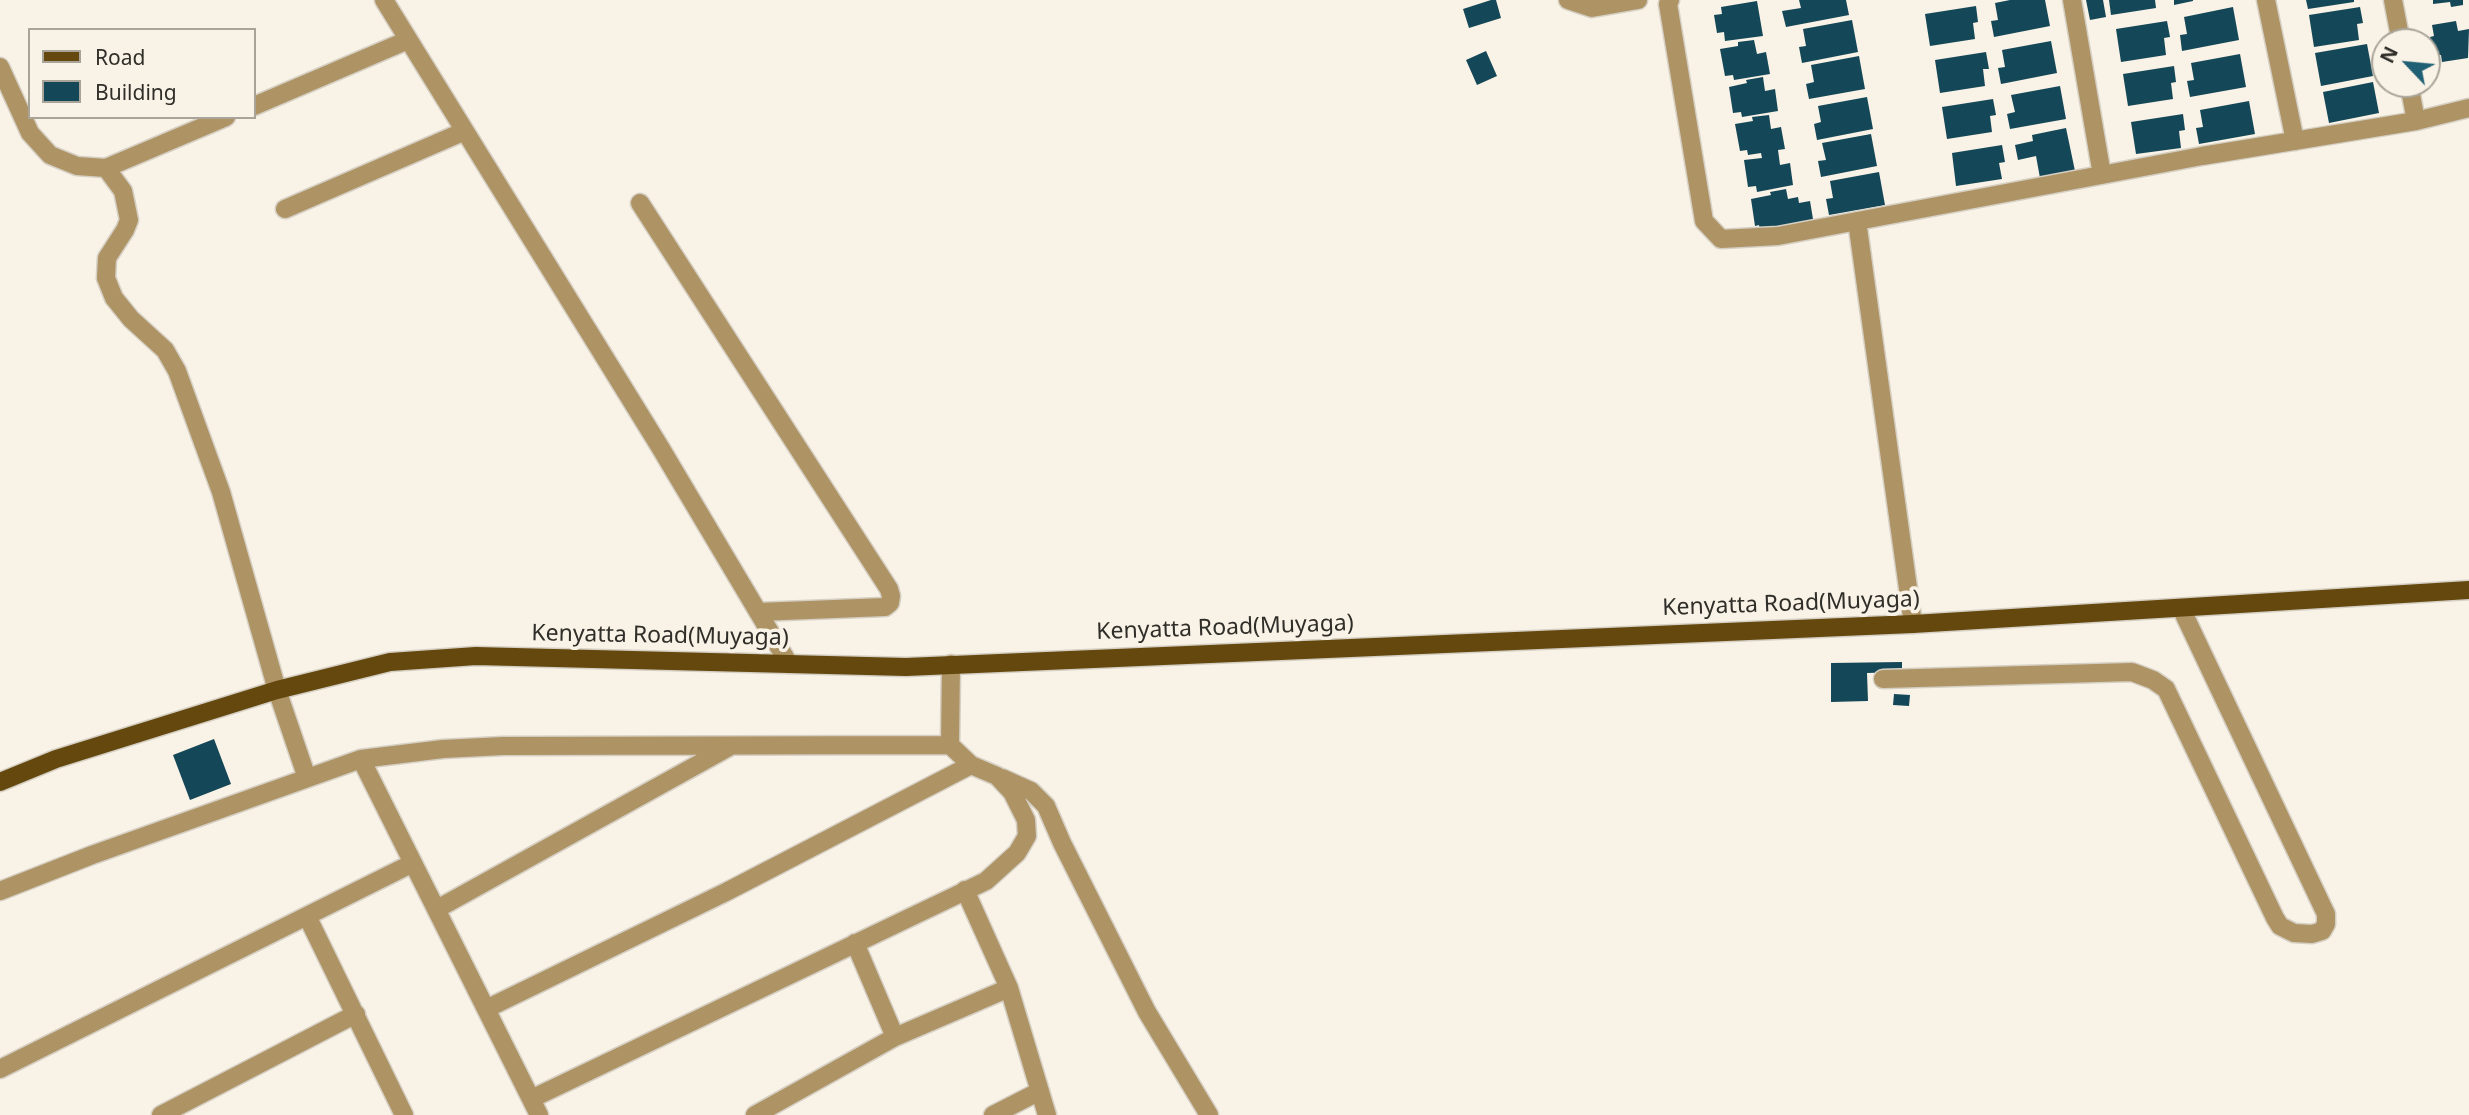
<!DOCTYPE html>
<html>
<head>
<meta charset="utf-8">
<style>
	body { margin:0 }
	#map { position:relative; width:2469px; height:1115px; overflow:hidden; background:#f9f2e6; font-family:"Noto Sans",sans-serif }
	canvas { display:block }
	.legend { position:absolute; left:28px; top:28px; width:228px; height:91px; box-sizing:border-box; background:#f9f2e6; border:2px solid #a9a49a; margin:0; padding:9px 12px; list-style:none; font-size:21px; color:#302e29 }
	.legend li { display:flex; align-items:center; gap:14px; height:35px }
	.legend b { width:35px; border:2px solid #a9a49a }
	.north { position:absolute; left:2371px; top:28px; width:70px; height:70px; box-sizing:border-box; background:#f9f2e6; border:2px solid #a9a49a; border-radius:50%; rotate:296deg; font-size:19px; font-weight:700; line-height:28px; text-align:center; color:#302e29 }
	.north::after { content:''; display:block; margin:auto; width:24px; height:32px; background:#1f6074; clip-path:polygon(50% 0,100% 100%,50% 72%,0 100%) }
</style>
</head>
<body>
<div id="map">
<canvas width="2469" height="1115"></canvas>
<ul class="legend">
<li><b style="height:9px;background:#64480d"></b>Road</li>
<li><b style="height:19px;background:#144757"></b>Building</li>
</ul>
<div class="north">N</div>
</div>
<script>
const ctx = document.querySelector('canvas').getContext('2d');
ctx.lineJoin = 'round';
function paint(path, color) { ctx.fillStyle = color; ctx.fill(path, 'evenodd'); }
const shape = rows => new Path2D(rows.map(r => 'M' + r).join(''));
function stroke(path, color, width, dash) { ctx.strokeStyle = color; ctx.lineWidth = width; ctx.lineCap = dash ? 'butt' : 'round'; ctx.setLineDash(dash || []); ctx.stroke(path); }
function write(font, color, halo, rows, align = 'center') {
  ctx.font = font + ' "Noto Sans",sans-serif'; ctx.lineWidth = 7; ctx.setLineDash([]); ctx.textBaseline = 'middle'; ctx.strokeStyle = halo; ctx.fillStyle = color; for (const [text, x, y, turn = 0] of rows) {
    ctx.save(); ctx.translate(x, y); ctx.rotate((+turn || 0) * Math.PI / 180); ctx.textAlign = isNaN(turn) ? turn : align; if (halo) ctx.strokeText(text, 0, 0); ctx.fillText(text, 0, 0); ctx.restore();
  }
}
paint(shape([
	[1491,0,1496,0,1501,18,1469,28,1463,9],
	[1799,0,1846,0,1849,15,1786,27,1782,11,1801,8],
	[2010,0,2045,0,2050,26,1994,37,1991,21,1998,20,1995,3],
	[2086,0,2103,0,2106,17,2090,20],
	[2109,0,2155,0,2156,8,2111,15],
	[2174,0,2193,0,2193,1,2174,5],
	[2306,0,2354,0,2354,2,2308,9],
	[2433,0,2463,0,2463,5,2451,7,2450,2,2433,4],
	[1757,1,1763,36,1725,41,1724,32,1717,33,1714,15,1722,14,1721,7],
	[1976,6,1978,22,1973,23,1975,39,1930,46,1925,14],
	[2233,7,2239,40,2182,51,2180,35,2187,34,2184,17],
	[2360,7,2363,23,2357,24,2359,40,2314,47,2309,15],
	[1852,20,1858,52,1802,63,1799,47,1806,46,1803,29],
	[2167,21,2170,37,2164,38,2166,55,2121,62,2116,29],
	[2456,21,2458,31,2469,29,2468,58,2442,62,2441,55,2433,56,2430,37,2434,36,2432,25],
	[1754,40,1757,54,1766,52,1770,74,1734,80,1733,75,1725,76,1720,49,1738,46,1738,42],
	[2051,41,2057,73,2001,84,1998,68,2005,67,2002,50],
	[2367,44,2373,76,2321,86,2315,53],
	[1486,51,1497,76,1477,85,1466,60],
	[1986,52,1989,69,1983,69,1985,86,1940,93,1935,60],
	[2240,54,2246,87,2190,97,2187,81,2194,80,2191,63],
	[1859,56,1865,89,1809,99,1806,84,1814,82,1811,65],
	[2174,66,2176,82,2171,83,2173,99,2128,106,2123,74],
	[1763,77,1765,91,1775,89,1778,111,1742,117,1741,112,1733,113,1729,87,1747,83,1746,80],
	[2373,82,2379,113,2329,123,2323,92],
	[2060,86,2066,119,2010,129,2007,114,2015,112,2011,95],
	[1867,97,1873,129,1817,140,1814,124,1821,122,1818,106],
	[1993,99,1996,115,1990,116,1992,132,1947,139,1942,107],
	[2249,101,2255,134,2199,144,2196,128,2203,127,2200,110],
	[2183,114,2185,130,2179,131,2181,148,2136,154,2131,122],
	[1769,115,1771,129,1781,127,1785,149,1778,150,1780,165,1790,163,1793,185,1757,192,1756,186,1748,187,1744,160,1762,158,1761,153,1748,155,1747,150,1740,151,1735,124,1753,121,1752,117],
	[2066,128,2075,171,2040,178,2036,156,2018,160,2015,145,2033,141,2032,135],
	[1871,134,1877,166,1821,177,1818,161,1826,160,1822,143],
	[2002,145,2005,162,1999,163,2002,179,1956,186,1952,153],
	[1879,172,1885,205,1829,215,1826,199,1833,198,1830,181],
	[1786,189,1788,199,1798,197,1799,203,1810,201,1814,225,1760,231,1759,225,1755,226,1751,199,1771,195,1770,192],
	[1902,662,1902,672,1867,673,1868,701,1831,702,1831,663],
	[1894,694,1910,695,1909,706,1893,705],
	[214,739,231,784,190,800,173,755]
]), '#144757');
const minor = shape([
	[384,0,660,447,789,664],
	[1568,0,1592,8,1638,0],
	[1670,0,1668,4,1704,221,1721,239,1778,236,2202,156,2416,121],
	[2072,0,2102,175],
	[2266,0,2295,141],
	[2393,0,2401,42],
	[0,67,30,133,50,155,77,166,106,168,226,117],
	[2409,84,2416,121,2469,108],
	[254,106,408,40],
	[106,168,123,191,129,220,125,230,107,258,106,278,114,298,131,319,165,350,177,371,221,492,277,690,307,778],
	[640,203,889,589,891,596,890,603,885,607,758,612],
	[285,209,465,131],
	[1857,221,1913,624],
	[1883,679,2132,672,2153,680,2166,689,2275,918,2280,926,2294,933,2312,934,2322,931,2326,924,2326,914,2181,608],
	[950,745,951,664],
	[361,759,539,1115],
	[1002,778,1031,791,1046,806,1062,843,1147,1012,1209,1115],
	[965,890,1009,988,1047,1115],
	[0,891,92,855,361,759,443,749,503,746,950,745,971,765,997,776,1012,792,1026,820,1027,836,1017,853,986,881,531,1099],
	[437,909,731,746],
	[307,916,404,1115],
	[855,943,895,1037],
	[486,1009,726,892,971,765],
	[0,1069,413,863],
	[161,1115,356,1014],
	[755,1115,895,1037,1009,988],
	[993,1115,1040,1091]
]);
const major = shape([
	[0,782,56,759,277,690,390,662,476,656,906,667,1913,624,2469,590]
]);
stroke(minor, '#d5cfc4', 21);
stroke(major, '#d5cfc4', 21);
stroke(minor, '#ae9364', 18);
stroke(major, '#64480d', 18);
write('23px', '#302e29', '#f9f2e6', [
	["Kenyatta Road(Muyaga)",1791,604,-2],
	["Kenyatta Road(Muyaga)",1225,628,-2],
	["Kenyatta Road(Muyaga)",660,636,1]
]);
</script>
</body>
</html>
